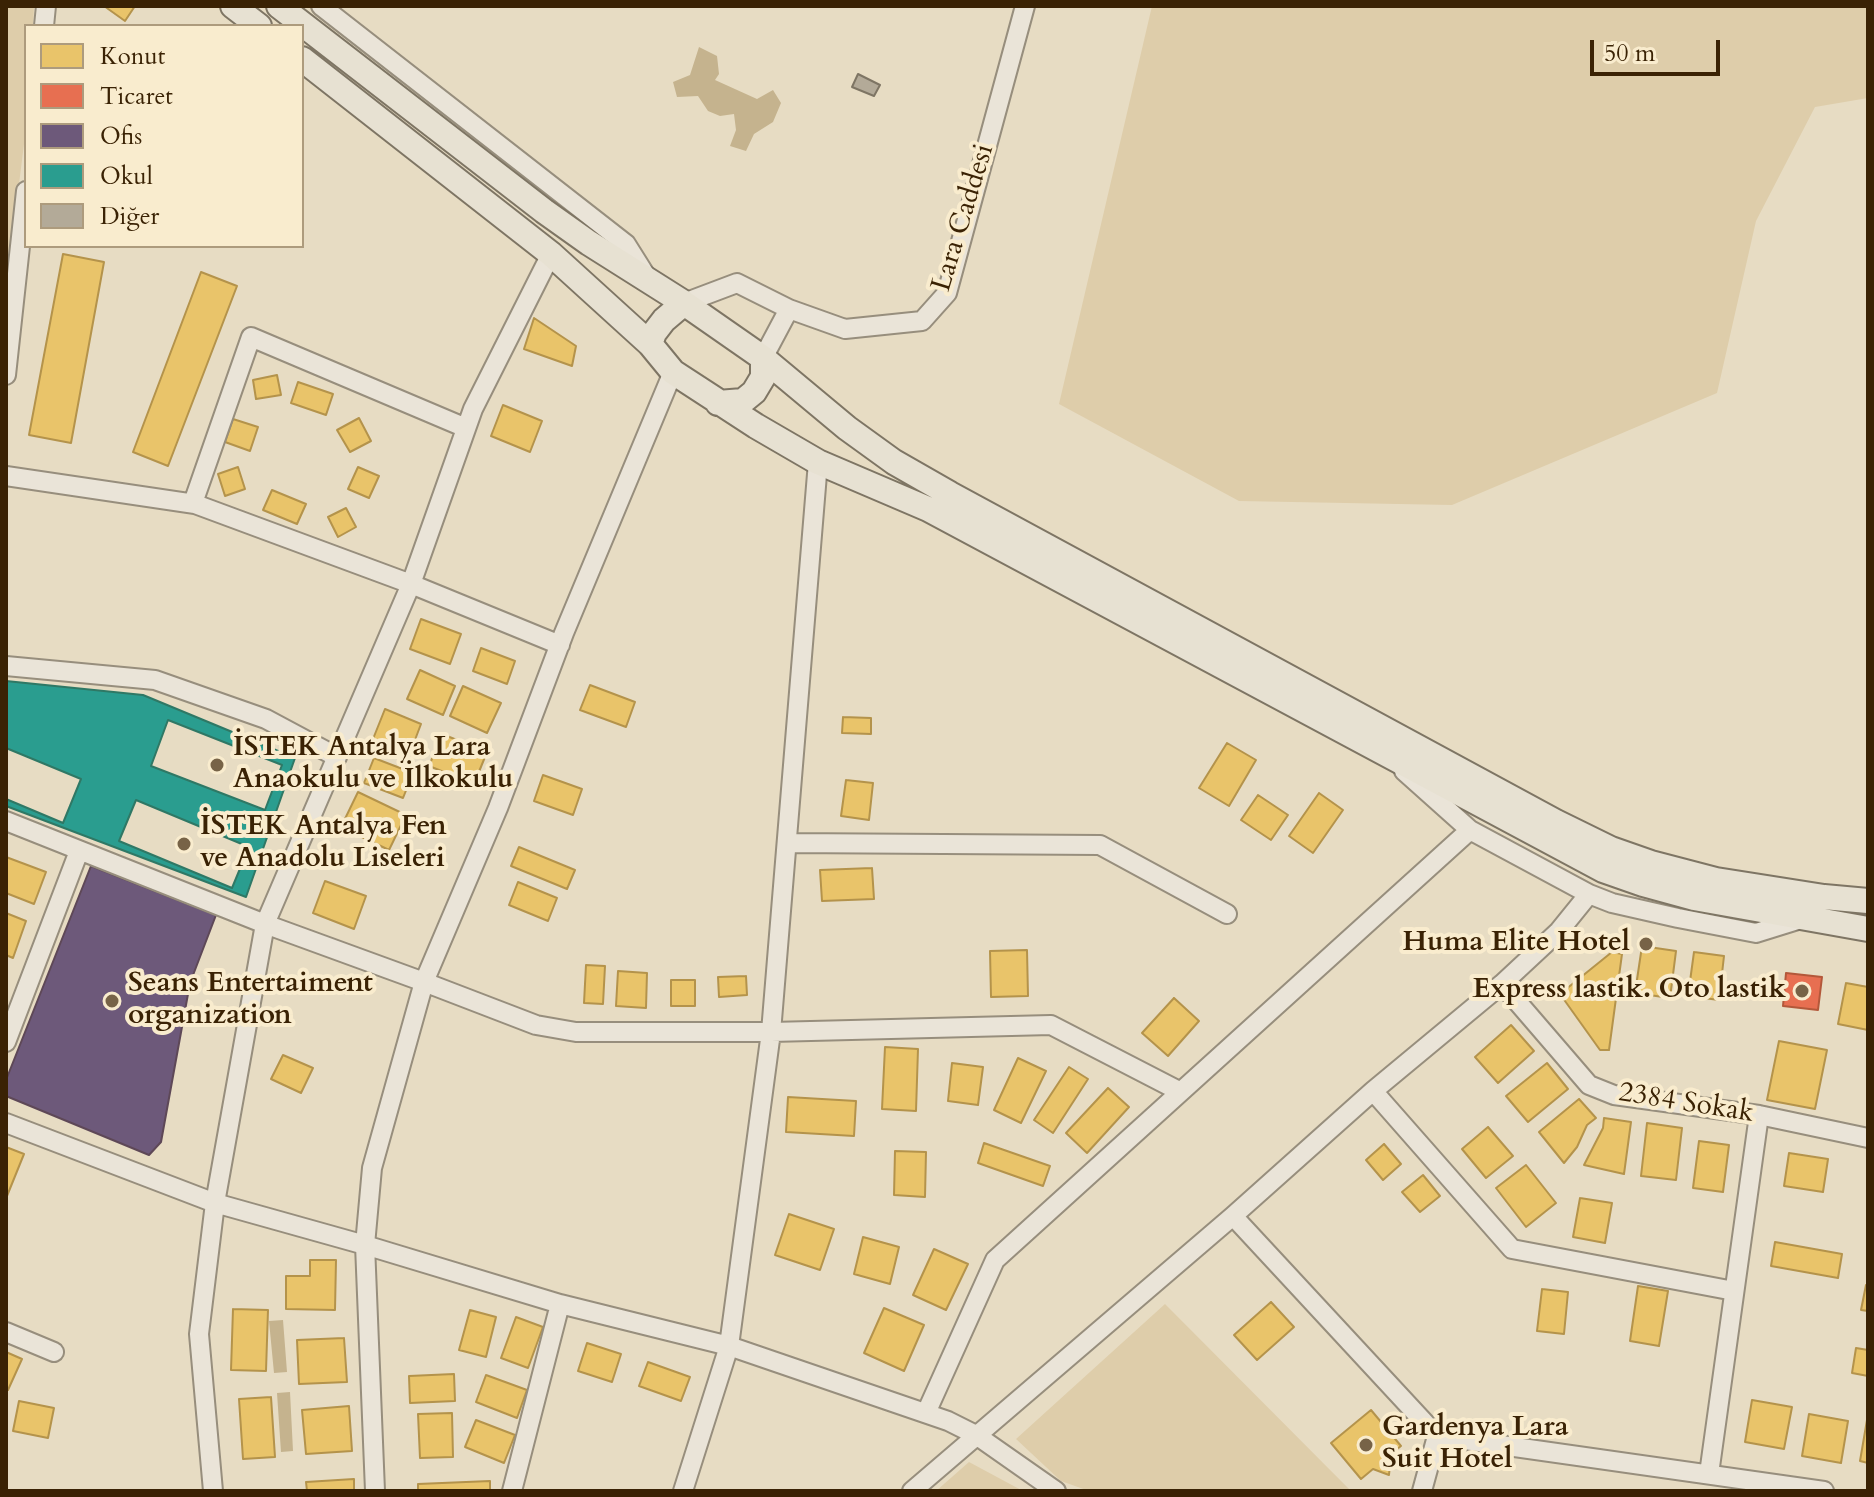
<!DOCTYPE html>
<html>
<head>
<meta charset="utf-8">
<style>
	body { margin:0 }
	#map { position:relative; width:1874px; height:1497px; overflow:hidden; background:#e7dcc3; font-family:Cardo,serif }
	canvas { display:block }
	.frame { position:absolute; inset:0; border:8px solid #3a2204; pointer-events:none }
	.legend { position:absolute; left:24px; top:24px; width:280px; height:224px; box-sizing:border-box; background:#f9ecce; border:2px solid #ad9b7d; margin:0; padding:10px 14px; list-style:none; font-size:24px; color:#3a2204 }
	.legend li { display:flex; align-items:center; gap:16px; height:40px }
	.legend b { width:40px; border:2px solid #ad9b7d }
	.scale { position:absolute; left:1590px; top:40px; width:130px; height:36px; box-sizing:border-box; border:4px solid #3a2204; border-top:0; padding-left:10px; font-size:24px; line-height:28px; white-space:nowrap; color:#3a2204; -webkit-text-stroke:6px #f9ecce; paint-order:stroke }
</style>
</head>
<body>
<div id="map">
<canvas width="1874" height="1497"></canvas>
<div class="frame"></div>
<ul class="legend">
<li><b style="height:22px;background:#e9c46a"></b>Konut</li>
<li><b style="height:22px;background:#e76f51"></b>Ticaret</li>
<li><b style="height:22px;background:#6d597a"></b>Ofis</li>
<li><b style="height:22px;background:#2a9d8f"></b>Okul</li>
<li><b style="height:22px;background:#b3aa98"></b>Diğer</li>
</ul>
<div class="scale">50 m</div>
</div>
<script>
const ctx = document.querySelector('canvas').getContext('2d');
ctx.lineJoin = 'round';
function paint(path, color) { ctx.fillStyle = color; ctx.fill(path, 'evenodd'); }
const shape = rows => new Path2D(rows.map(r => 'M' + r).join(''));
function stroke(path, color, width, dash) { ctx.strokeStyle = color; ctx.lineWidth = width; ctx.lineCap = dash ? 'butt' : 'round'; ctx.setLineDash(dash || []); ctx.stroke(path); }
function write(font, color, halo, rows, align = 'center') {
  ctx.font = font + ' Cardo,serif'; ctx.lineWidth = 8; ctx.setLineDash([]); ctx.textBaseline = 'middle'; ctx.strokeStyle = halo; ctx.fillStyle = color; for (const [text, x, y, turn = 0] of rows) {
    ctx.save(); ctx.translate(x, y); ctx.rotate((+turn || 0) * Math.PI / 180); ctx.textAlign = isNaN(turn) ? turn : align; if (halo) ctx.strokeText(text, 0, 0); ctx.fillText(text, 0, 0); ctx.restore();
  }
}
paint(shape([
	[6,6,34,6,33,26,26,26,26,128,6,288],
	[1152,6,1868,6,1868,98,1815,107,1756,221,1717,393,1452,505,1239,501,1059,404],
	[1165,1304,1351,1491,1089,1491,1061,1481,1016,1439],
	[969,1462,1023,1491,936,1491]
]), '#decdaa');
paint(shape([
	[699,47,717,56,719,74,715,80,757,99,773,90,781,103,773,122,754,134,746,151,730,146,736,130,734,114,720,116,708,111,698,96,677,97,673,82,690,75],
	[283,1320,287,1372,274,1373,269,1321],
	[290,1392,293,1451,281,1452,277,1393]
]), '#c5b38e');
const homes = shape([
	[104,6,135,6,125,21,104,6],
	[63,254,104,262,71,443,29,435,63,254],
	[201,272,237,286,168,466,133,452,201,272],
	[534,318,576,346,572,366,524,349,534,318],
	[277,375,281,395,256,399,253,380,277,375],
	[298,382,333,394,326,415,291,403,298,382],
	[503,405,542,421,530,452,491,436,503,405],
	[359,418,371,441,350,452,337,430,359,418],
	[233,419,258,427,250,451,225,442,233,419],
	[238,467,245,489,225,496,218,474,238,467],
	[358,467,379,476,369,498,348,489,358,467],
	[272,490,306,504,297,524,263,510,272,490],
	[346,508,356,527,338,537,328,517,346,508],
	[421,619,461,634,450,664,410,649,421,619],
	[481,648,515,661,507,684,473,671,481,648],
	[420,670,455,686,443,715,407,699,420,670],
	[590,685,635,702,626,727,580,710,590,685],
	[463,686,501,703,487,733,450,716,463,686],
	[385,709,421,724,410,753,373,739,385,709],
	[843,717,871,718,871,734,842,733,843,717],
	[442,734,487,752,474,784,429,766,442,734],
	[1227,743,1256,760,1229,806,1199,788,1227,743],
	[374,758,413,773,403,798,364,783,374,758],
	[543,775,582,789,573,815,534,801,543,775],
	[846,780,873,783,869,820,841,816,846,780],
	[358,792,406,815,389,850,341,827,358,792],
	[1319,793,1343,810,1313,853,1289,836,1319,793],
	[1258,795,1288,815,1271,840,1241,820,1258,795],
	[519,847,575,870,567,889,511,866,519,847],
	[6,857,46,872,34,904,6,893,6,857],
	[872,868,874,899,822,901,820,870,872,868],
	[325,881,366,896,354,929,313,913,325,881],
	[518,882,557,898,548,921,509,905,518,882],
	[90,894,131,909,106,979,65,965,90,894],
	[6,913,26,921,13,958,6,955,6,913],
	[153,918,196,933,175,991,167,988,163,1000,128,988,153,918],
	[1642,946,1676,951,1670,998,1635,993,1642,946],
	[1027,950,1028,996,991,997,990,951,1027,950],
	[1612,952,1622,954,1609,1050,1600,1050,1560,994,1612,952],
	[1694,952,1724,956,1719,1000,1688,996,1694,952],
	[586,965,605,966,603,1004,584,1003,586,965],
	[618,971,647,973,646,1008,616,1006,618,971],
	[746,976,747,995,719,997,718,977,746,976],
	[671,980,695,980,695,1006,671,1006,671,980],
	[1846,983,1868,987,1868,1030,1838,1024,1846,983],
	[49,994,98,1014,87,1041,38,1022,49,994],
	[1174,998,1199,1021,1168,1056,1142,1033,1174,998],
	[119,1025,168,1043,158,1069,110,1051,119,1025],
	[1511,1025,1534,1051,1498,1083,1475,1057,1511,1025],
	[44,1036,91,1055,82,1075,35,1057,44,1036],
	[1779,1041,1827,1050,1815,1109,1767,1100,1779,1041],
	[885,1047,918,1049,916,1111,882,1109,885,1047],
	[283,1055,313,1068,301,1093,271,1079,283,1055],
	[1018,1058,1046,1071,1021,1123,994,1110,1018,1058],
	[952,1063,983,1067,978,1105,948,1101,952,1063],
	[1547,1063,1568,1089,1528,1122,1506,1096,1547,1063],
	[105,1065,160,1088,151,1108,97,1086,105,1065],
	[1069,1067,1088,1079,1053,1133,1034,1120,1069,1067],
	[1108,1088,1129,1107,1087,1153,1066,1133,1108,1088],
	[788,1097,856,1101,854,1136,786,1132,788,1097],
	[98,1098,156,1124,146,1148,87,1123,98,1098],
	[1579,1099,1596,1118,1587,1125,1577,1147,1564,1163,1539,1132,1579,1099],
	[1604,1118,1631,1122,1624,1174,1584,1165,1603,1128,1604,1118],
	[1647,1123,1682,1128,1676,1180,1641,1176,1647,1123],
	[1488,1127,1513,1156,1486,1178,1462,1149,1488,1127],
	[1699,1141,1729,1145,1723,1192,1693,1188,1699,1141],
	[984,1143,1050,1166,1043,1186,978,1163,984,1143],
	[1384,1144,1401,1164,1383,1180,1366,1160,1384,1144],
	[6,1147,24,1154,7,1196,6,1196,6,1147],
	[895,1151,926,1152,925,1197,894,1195,895,1151],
	[1789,1153,1828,1159,1823,1192,1784,1186,1789,1153],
	[1526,1165,1556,1203,1526,1227,1496,1188,1526,1165],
	[1423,1175,1440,1196,1420,1212,1402,1192,1423,1175],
	[1580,1198,1612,1203,1605,1243,1573,1237,1580,1198],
	[789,1214,834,1229,820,1270,775,1255,789,1214],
	[863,1237,899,1247,890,1284,854,1274,863,1237],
	[1775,1242,1842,1254,1838,1278,1771,1266,1775,1242],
	[934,1249,968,1264,946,1310,913,1295,934,1249],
	[310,1260,336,1260,335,1310,286,1309,286,1276,310,1276,310,1260],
	[1866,1285,1868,1285,1868,1311,1861,1310,1866,1285],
	[1638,1286,1668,1291,1659,1346,1630,1341,1638,1286],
	[1542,1289,1568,1292,1564,1334,1537,1331,1542,1289],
	[1271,1302,1294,1327,1257,1360,1234,1335,1271,1302],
	[884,1308,924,1325,904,1371,864,1353,884,1308],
	[233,1309,268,1310,266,1371,231,1370,233,1309],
	[470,1310,496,1317,486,1357,459,1350,470,1310],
	[516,1317,543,1327,528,1368,501,1358,516,1317],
	[344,1338,347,1382,299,1384,297,1340,344,1338],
	[587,1343,621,1354,612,1382,578,1371,587,1343],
	[1856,1348,1868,1350,1868,1376,1852,1373,1856,1348],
	[6,1352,22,1359,8,1390,6,1389,6,1352],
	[648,1362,690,1377,681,1401,639,1386,648,1362],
	[454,1374,455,1401,410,1403,409,1376,454,1374],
	[486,1375,527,1390,517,1418,476,1402,486,1375],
	[271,1397,275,1457,243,1459,239,1399,271,1397],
	[1752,1400,1792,1407,1784,1449,1745,1442,1752,1400],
	[19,1401,54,1408,48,1438,13,1431,19,1401],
	[349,1406,352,1451,306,1454,302,1410,349,1406],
	[1371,1410,1401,1446,1391,1454,1389,1475,1373,1469,1361,1479,1331,1443,1371,1410],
	[452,1413,453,1457,420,1458,418,1414,452,1413],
	[1809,1414,1848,1421,1841,1463,1802,1456,1809,1414],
	[476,1420,515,1435,504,1463,465,1447,476,1420],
	[1867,1420,1868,1420,1868,1463,1860,1461,1867,1420],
	[354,1479,354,1491,307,1491,306,1482,354,1479],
	[490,1481,490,1491,418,1491,418,1484,490,1481]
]);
paint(homes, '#e9c46a');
stroke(homes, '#b4934b', 2);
const shops = shape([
	[1786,973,1822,977,1818,1010,1783,1006,1786,973]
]);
paint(shops, '#e76f51');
stroke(shops, '#b3583a', 2);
const offices = shape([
	[91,866,216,915,190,983,161,1142,149,1155,6,1096,6,1080,91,866]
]);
paint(offices, '#6d597a');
stroke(offices, '#5e4857', 2);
const schools = shape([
	[6,681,143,695,295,758,246,897,6,806,6,681],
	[168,720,282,765,265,810,151,766,168,720],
	[6,748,81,779,63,823,6,799,6,748],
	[136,800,249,847,232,888,119,841,136,800]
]);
paint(schools, '#2a9d8f');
stroke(schools, '#2f7865', 2);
const building = shape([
	[858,74,880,85,874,96,852,87,858,74]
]);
paint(building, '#b3aa98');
stroke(building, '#7e7564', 2);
const minor = shape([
	[321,6,626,244,648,279],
	[44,26,46,6],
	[684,303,737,283,789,309,845,329,922,321,947,293,1025,6],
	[763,358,789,309],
	[6,375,26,191],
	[6,476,195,504,411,584,560,645],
	[193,503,251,337,466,428],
	[6,666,155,680,266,719,337,757],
	[1404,771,1470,830,1589,894,1612,903,1678,918,1756,933,1801,919],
	[6,821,265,924,424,982,536,1025,576,1032,771,1032,1051,1025,1179,1091],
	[787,843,1100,845,1227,914],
	[1502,984,1589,1085,1614,1095,1759,1115,1868,1138],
	[6,1042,79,851],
	[1373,1091,1512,1249,1734,1291],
	[6,1123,215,1203,365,1245,560,1304,729,1346,948,1421,976,1435,1056,1491],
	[1233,1216,1437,1436,1824,1491],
	[6,1332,54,1352],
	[926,1413,995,1260,1470,830],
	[1709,1474,1759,1115],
	[213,1491,199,1334,215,1203,265,924,411,584,473,409,551,254],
	[375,1491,365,1245,372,1168,424,982,498,808,564,633,673,372],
	[512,1491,560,1304],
	[683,1491,729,1346,771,1032,818,462],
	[912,1491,1233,1216,1373,1091,1502,984,1559,931,1589,894],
	[1422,1491,1437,1436]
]);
const major = shape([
	[233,6,259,26],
	[279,6,544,211,589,243,684,303,763,358,847,428,894,462,950,494,1556,822,1611,849,1651,863,1716,880,1824,897,1868,901],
	[302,59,551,254,650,344,673,372,756,426,818,462,928,509,1603,870,1643,884,1694,898,1868,929],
	[650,344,654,333,664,320,684,303],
	[718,403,743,401,754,392,763,377,763,358]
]);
stroke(minor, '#978e7d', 22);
stroke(major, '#7e7564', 28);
stroke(minor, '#eae4d8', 18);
stroke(major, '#e7e1d2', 24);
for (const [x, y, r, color] of [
	[217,765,8,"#776347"],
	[184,844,8,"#776347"],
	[1646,944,8,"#776347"],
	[1802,991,8,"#776347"],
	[112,1001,8,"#776347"],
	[1366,1445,8,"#776347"]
]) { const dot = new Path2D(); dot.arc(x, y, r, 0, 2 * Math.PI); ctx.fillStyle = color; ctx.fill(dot); stroke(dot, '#f9ecce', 3); }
write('28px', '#3a2204', '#f9ecce', [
	["Lara Caddesi",964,218,-73],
	["2384 Sokak",1686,1104,9]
]);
write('bold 28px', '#3a2204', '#f9ecce', [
	["İSTEK Antalya Lara",233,749],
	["Anaokulu ve İlkokulu",233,781],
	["İSTEK Antalya Fen",200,828],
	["ve Anadolu Liseleri",200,860],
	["Huma Elite Hotel",1630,944,"right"],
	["Seans Entertaiment",128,985],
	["organization",128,1017],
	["Express lastik. Oto lastik",1786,991,"right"],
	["Gardenya Lara",1382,1429],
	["Suit Hotel",1382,1461]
], 'left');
</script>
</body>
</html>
